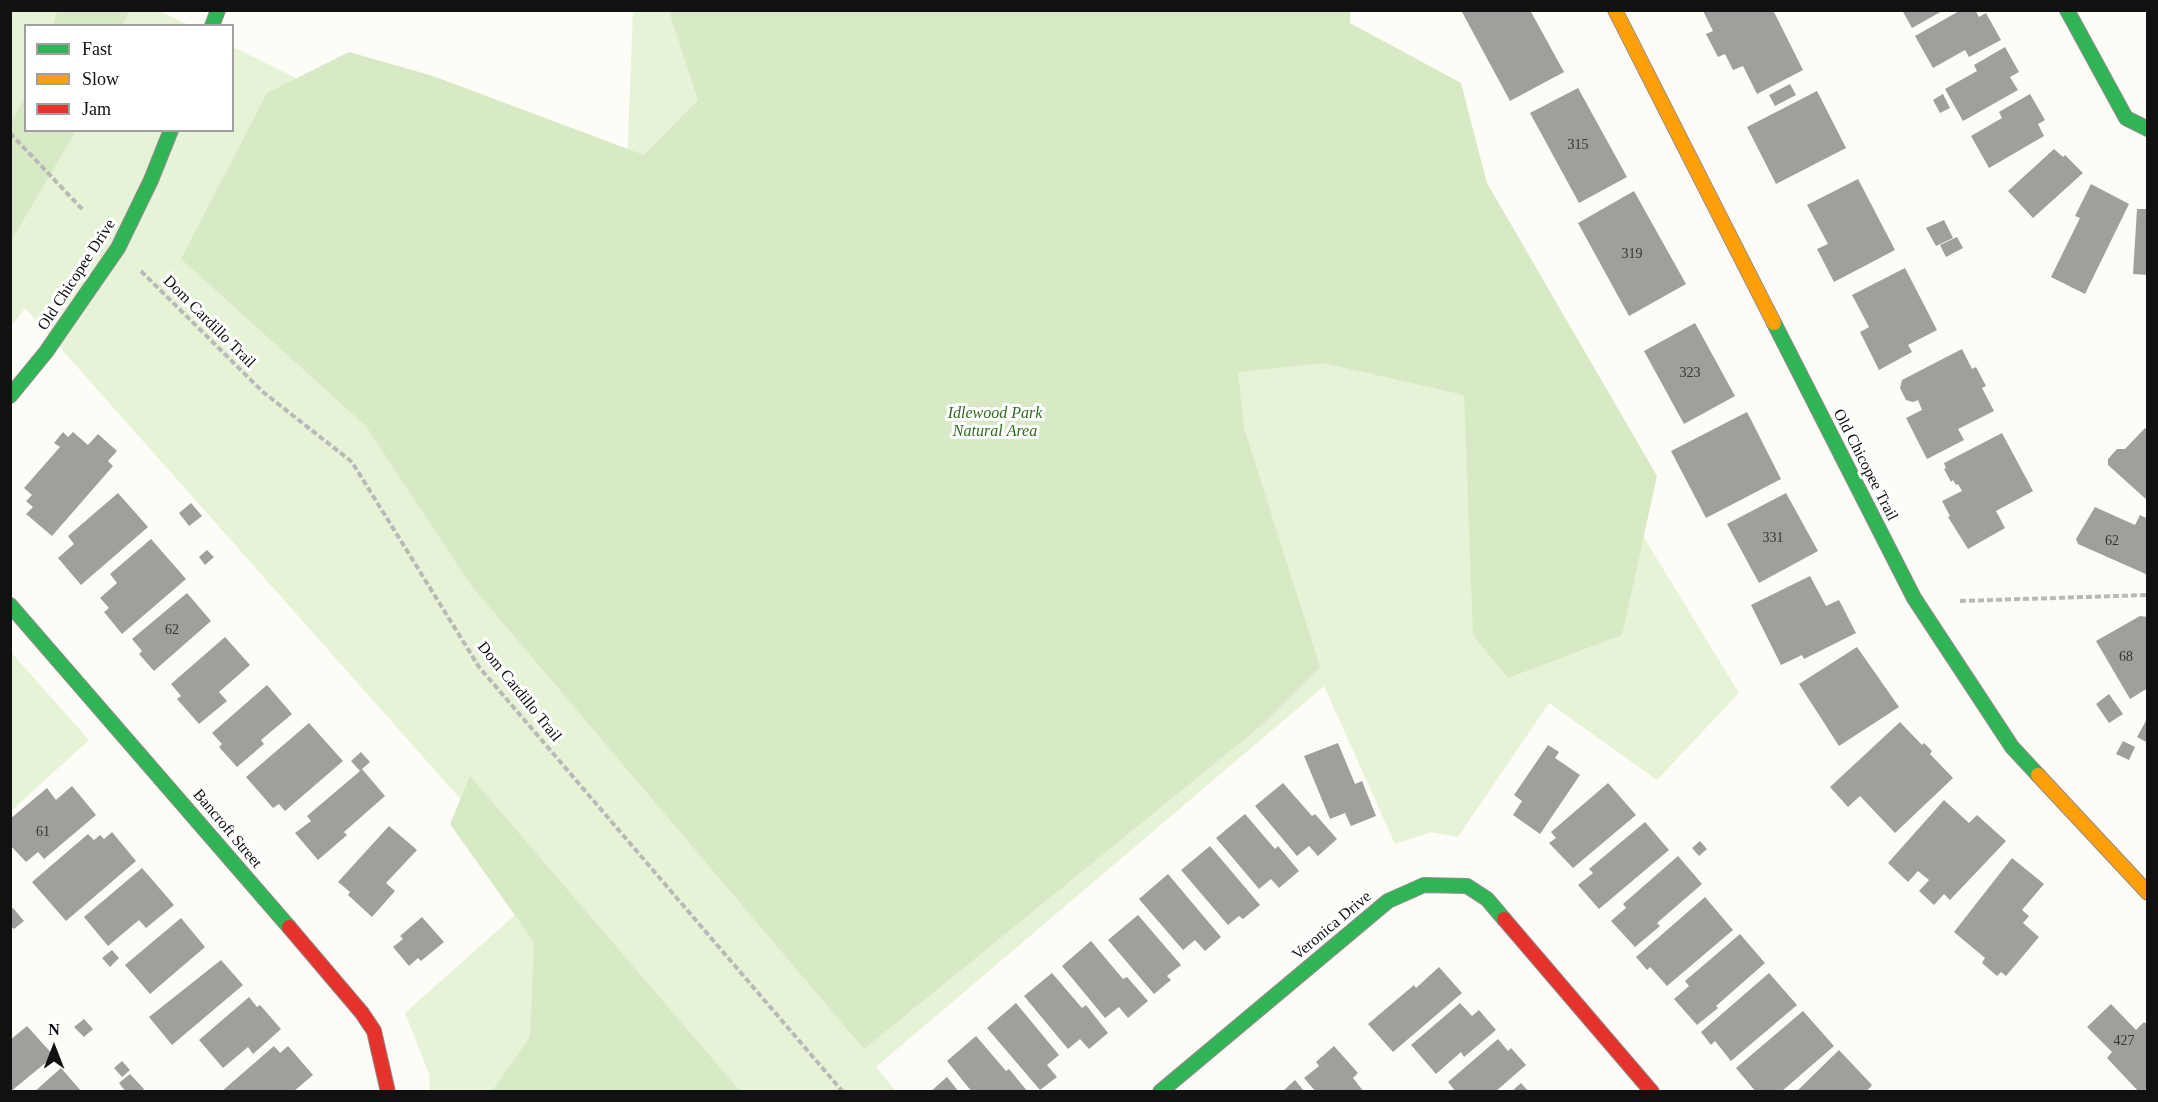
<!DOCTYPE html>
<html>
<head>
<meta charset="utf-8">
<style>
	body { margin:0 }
	#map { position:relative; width:2158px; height:1102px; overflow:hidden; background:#fdfcf7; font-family:Georgia,serif }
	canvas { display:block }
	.frame { position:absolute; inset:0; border:12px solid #111; pointer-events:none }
	.legend { position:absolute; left:24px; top:24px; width:210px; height:108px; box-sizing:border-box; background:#fff; border:2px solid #a0a0a0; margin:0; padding:8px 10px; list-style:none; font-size:18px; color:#111 }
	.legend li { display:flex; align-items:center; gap:12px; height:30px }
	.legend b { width:30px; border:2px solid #a0a0a0 }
	.north { position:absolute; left:24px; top:1018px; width:60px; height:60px; -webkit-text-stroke:4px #fff; paint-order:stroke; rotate:0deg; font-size:16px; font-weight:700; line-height:24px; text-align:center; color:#111 }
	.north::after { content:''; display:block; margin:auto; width:21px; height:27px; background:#111; clip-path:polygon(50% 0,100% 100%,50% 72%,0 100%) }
</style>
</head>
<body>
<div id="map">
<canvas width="2158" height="1102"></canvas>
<div class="frame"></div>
<ul class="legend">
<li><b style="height:8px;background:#30b455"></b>Fast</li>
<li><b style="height:8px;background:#ff9f0a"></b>Slow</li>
<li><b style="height:8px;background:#e5322d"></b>Jam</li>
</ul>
<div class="north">N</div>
</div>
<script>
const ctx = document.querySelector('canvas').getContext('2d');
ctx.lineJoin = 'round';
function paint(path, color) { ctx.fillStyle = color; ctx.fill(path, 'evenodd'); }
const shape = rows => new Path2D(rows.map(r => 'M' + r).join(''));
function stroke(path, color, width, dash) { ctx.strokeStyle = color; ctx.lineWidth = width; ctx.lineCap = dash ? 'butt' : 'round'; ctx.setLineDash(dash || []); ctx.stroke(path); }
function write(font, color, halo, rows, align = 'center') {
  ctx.font = font + ' Georgia,serif'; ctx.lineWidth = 6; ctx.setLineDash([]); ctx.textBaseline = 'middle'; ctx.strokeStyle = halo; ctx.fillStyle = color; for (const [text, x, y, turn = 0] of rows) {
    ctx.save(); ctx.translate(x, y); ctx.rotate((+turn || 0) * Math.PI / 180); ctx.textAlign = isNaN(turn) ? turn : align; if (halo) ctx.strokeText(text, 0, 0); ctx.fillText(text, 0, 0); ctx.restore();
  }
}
paint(shape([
	[11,11,159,11,189,25,26,26,26,130,232,130,233,47,624,240,633,11,1322,11,1739,693,1657,780,1549,703,1458,837,1431,832,1395,844,1324,686,876,1067,896,1091,430,1091,429,1074,405,1013,542,891,25,308,11,327],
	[10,651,89,740,11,811,10,811]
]), '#e7f3d7');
paint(shape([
	[57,10,129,10,129,11,123,25,53,25],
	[669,11,1350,11,1350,23,1461,83,1487,183,1657,476,1622,635,1508,678,1473,635,1464,395,1324,363,1238,372,1244,428,1320,667,1263,724,864,1049,470,584,366,426,181,259,267,93,349,52,433,76,644,155,698,100],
	[25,99,26,130,76,131,11,241,11,121],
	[470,776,740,1091,492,1091,530,1037,534,942,450,824]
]), '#d8eac5');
paint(shape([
	[1464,10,1530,10,1564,72,1510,101,1462,12],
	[1773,10,1803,70,1757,94,1743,66,1733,70,1725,54,1718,57,1706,34,1713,31,1703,11],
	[1902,10,1944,10,1912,28],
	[1961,10,1975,10,1979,17,1986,13,2001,40,1969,57,1965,50,1933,68,1915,36],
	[2005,47,2019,72,2010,77,2018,90,1963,121,1945,89,1977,71,1974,65],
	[1790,84,1796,95,1775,106,1769,95],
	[1578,88,1627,177,1579,203,1530,113],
	[1817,91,1846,148,1776,184,1747,127],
	[1943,94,1950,108,1940,113,1933,100],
	[2030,94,2045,120,2038,124,2044,136,1989,168,1971,136,2002,118,1999,112],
	[2054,149,2063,157,2065,155,2083,173,2033,218,2008,191],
	[1858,179,1895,250,1834,282,1817,249,1828,244,1807,205],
	[2091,184,2129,204,2085,294,2051,277,2080,218,2075,216],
	[1634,191,1686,284,1629,316,1578,223],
	[2137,209,2148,209,2148,275,2133,274],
	[1944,220,1953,238,1936,246,1926,228],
	[1957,237,1963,248,1946,257,1940,245],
	[1905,268,1937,330,1908,345,1912,352,1879,370,1860,332,1869,327,1852,295],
	[1695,323,1735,396,1684,424,1644,351],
	[1962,349,1972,369,1976,367,1986,386,1982,388,1994,411,1958,429,1964,440,1927,459,1906,418,1922,410,1918,400,1913,402,1906,400,1900,388,1902,380],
	[1747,412,1781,479,1706,518,1671,451],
	[2145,428,2148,430,2148,501,2108,465,2108,459,2117,449,2125,449],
	[63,432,68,437,73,432,88,445,98,434,117,451,108,461,113,466,52,536,26,514,33,507,26,501,32,495,24,488,60,447,54,443],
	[2002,433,2033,491,1996,511,2005,528,1968,549,1948,517,1950,516,1942,501,1962,491,1958,484,1956,485,1953,480,1951,482,1944,469,1946,468,1944,463],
	[118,493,148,527,81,585,58,558,74,544,68,536],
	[1786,493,1818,551,1759,583,1727,524],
	[191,503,202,516,189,526,179,513],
	[2095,507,2135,525,2140,515,2148,519,2148,575,2078,544,2076,539],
	[151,539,186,579,122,634,104,612,109,608,100,598,117,583,110,574],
	[207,550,214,557,205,565,199,557],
	[1810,576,1826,606,1839,600,1856,633,1804,659,1802,655,1781,665,1751,605],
	[187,593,211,621,154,671,139,654,142,651,132,639],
	[2140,616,2148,617,2148,688,2130,699,2096,641],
	[225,637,250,665,219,692,227,701,199,724,177,699,181,696,171,684],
	[1857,647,1899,707,1839,746,1799,684],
	[267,685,292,714,261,740,264,744,237,767,219,747,222,744,212,733],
	[2109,694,2123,714,2109,723,2096,704],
	[2148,717,2148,743,2137,737],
	[1900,722,1922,745,1924,743,1932,751,1930,754,1953,778,1895,833,1860,796,1848,807,1830,787],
	[309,723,343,761,285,811,279,804,273,808,246,777],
	[2123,741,2135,747,2129,760,2116,754],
	[1338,743,1355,784,1362,781,1376,816,1351,826,1345,813,1330,819,1304,756],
	[1548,745,1559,752,1555,758,1580,775,1540,834,1513,815,1522,801,1514,795],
	[361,752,370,762,362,769,385,796,344,832,347,835,318,860,295,833,311,821,307,816,360,771,351,761],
	[1283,783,1312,816,1315,814,1337,839,1318,856,1309,846,1297,856,1255,806],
	[1608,783,1636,815,1573,868,1549,843,1556,838,1551,832],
	[72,786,96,815,44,859,38,852,26,862,10,845,10,819,47,788,56,800],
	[1944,800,1969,823,1977,815,2006,841,1950,900,1944,894,1934,905,1919,891,1929,880,1918,871,1908,882,1888,863],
	[1245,814,1275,849,1278,846,1299,871,1279,888,1271,879,1259,889,1216,838],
	[1645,822,1669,850,1599,909,1578,885,1593,873,1589,869],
	[389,826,417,850,386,883,395,891,372,917,348,895,350,892,338,882],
	[112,832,136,861,66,921,32,882,88,834,94,840,100,835,104,839],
	[1700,841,1707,849,1699,856,1692,848],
	[1210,846,1260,905,1243,919,1239,916,1228,925,1181,870],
	[1678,856,1702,884,1657,923,1660,926,1635,947,1611,921,1626,908,1623,904],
	[2012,858,2044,884,2022,910,2029,916,2023,923,2039,937,2006,976,2001,972,1997,976,1982,963,1985,958,1954,932],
	[142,868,174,905,146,928,139,920,108,946,84,917],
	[1168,874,1221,937,1205,951,1195,940,1183,950,1139,899],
	[1705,897,1733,930,1667,986,1650,967,1647,970,1636,957],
	[13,908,24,921,14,929,10,926,10,910],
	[1138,915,1181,965,1167,976,1171,980,1154,994,1108,940],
	[422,917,444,942,421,961,418,958,409,966,393,947,403,939,400,936],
	[181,918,205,947,150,994,125,965],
	[1740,934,1765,963,1716,1006,1718,1008,1697,1025,1674,999,1689,986,1685,981],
	[1091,941,1123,979,1127,977,1148,1001,1128,1018,1119,1007,1105,1018,1062,966],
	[112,950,119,958,110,967,102,958],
	[221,960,243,985,172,1045,149,1017],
	[1439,967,1462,993,1393,1052,1368,1024,1414,985,1416,988],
	[1052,973,1082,1008,1086,1005,1108,1033,1089,1049,1080,1039,1068,1049,1024,996],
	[1769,973,1797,1005,1731,1061,1715,1041,1711,1045,1701,1032],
	[249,997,257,1007,260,1005,281,1029,253,1054,248,1047,223,1068,199,1040],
	[1016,1003,1059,1055,1047,1065,1057,1077,1040,1090,987,1028],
	[1460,1003,1472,1016,1479,1010,1496,1030,1464,1057,1461,1052,1436,1074,1411,1045],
	[2111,1004,2136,1030,2144,1022,2148,1025,2148,1087,2143,1092,2139,1092,2107,1058,2112,1052,2087,1027],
	[1803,1011,1834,1046,1781,1092,1756,1092,1736,1068],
	[84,1019,93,1029,84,1037,74,1027],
	[27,1026,54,1056,10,1092,10,1040],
	[976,1036,1006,1071,1009,1069,1028,1092,972,1092,947,1061],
	[1498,1039,1508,1051,1511,1048,1526,1065,1495,1092,1456,1092,1448,1082],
	[274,1046,280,1053,288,1046,313,1075,293,1092,221,1092],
	[1334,1046,1358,1073,1353,1078,1364,1092,1316,1092,1304,1078,1319,1066,1316,1062],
	[1839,1050,1872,1085,1866,1092,1796,1092],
	[122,1061,130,1070,122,1077,114,1068],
	[61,1068,82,1092,34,1092],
	[130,1074,144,1089,141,1092,126,1092,119,1083],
	[947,1077,959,1092,930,1092],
	[1295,1080,1305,1092,1282,1092],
	[1521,1083,1529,1092,1511,1092]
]), '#a19f9c');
const fast = shape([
	[2067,10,2126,118,2148,129],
	[212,26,218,10],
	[1774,323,1914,598,2012,747,2038,775],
	[10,396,46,352,118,248,151,180,171,130],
	[10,605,289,927],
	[1160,1092,1388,901,1424,885,1467,886,1487,899,1504,919]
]);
const slow = shape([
	[1615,10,1774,323],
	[2038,775,2148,893]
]);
const jam = shape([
	[1504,919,1652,1092],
	[289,927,362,1013,374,1031,388,1092]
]);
stroke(fast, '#8e8d8b', 16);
stroke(slow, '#8e8d8b', 16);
stroke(jam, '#8e8d8b', 16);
stroke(shape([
	[10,133,84,211],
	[141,271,263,392,352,462,479,667,843,1092],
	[1960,601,2148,595]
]), '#b9b9b8', 4, [6, 3]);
stroke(fast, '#30b455', 14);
stroke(slow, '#ff9f0a', 14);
stroke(jam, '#e5322d', 14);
write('14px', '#353434', null, [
	["315",1578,145],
	["319",1632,254],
	["323",1690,373],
	["331",1773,538],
	["62",2112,541],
	["62",172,630],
	["68",2126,657],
	["61",43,832],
	["427",2124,1041]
]);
write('16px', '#111', '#fff', [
	["Old Chicopee Drive",77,275,-57],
	["Dom Cardillo Trail",209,322,45],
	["Old Chicopee Trail",1865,465,63],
	["Dom Cardillo Trail",519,692,51],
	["Bancroft Street",227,829,50],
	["Veronica Drive",1332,926,-40]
]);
write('italic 16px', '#2f6b1f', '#fff', [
	["Idlewood Park",995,414],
	["Natural Area",995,432]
]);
</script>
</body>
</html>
